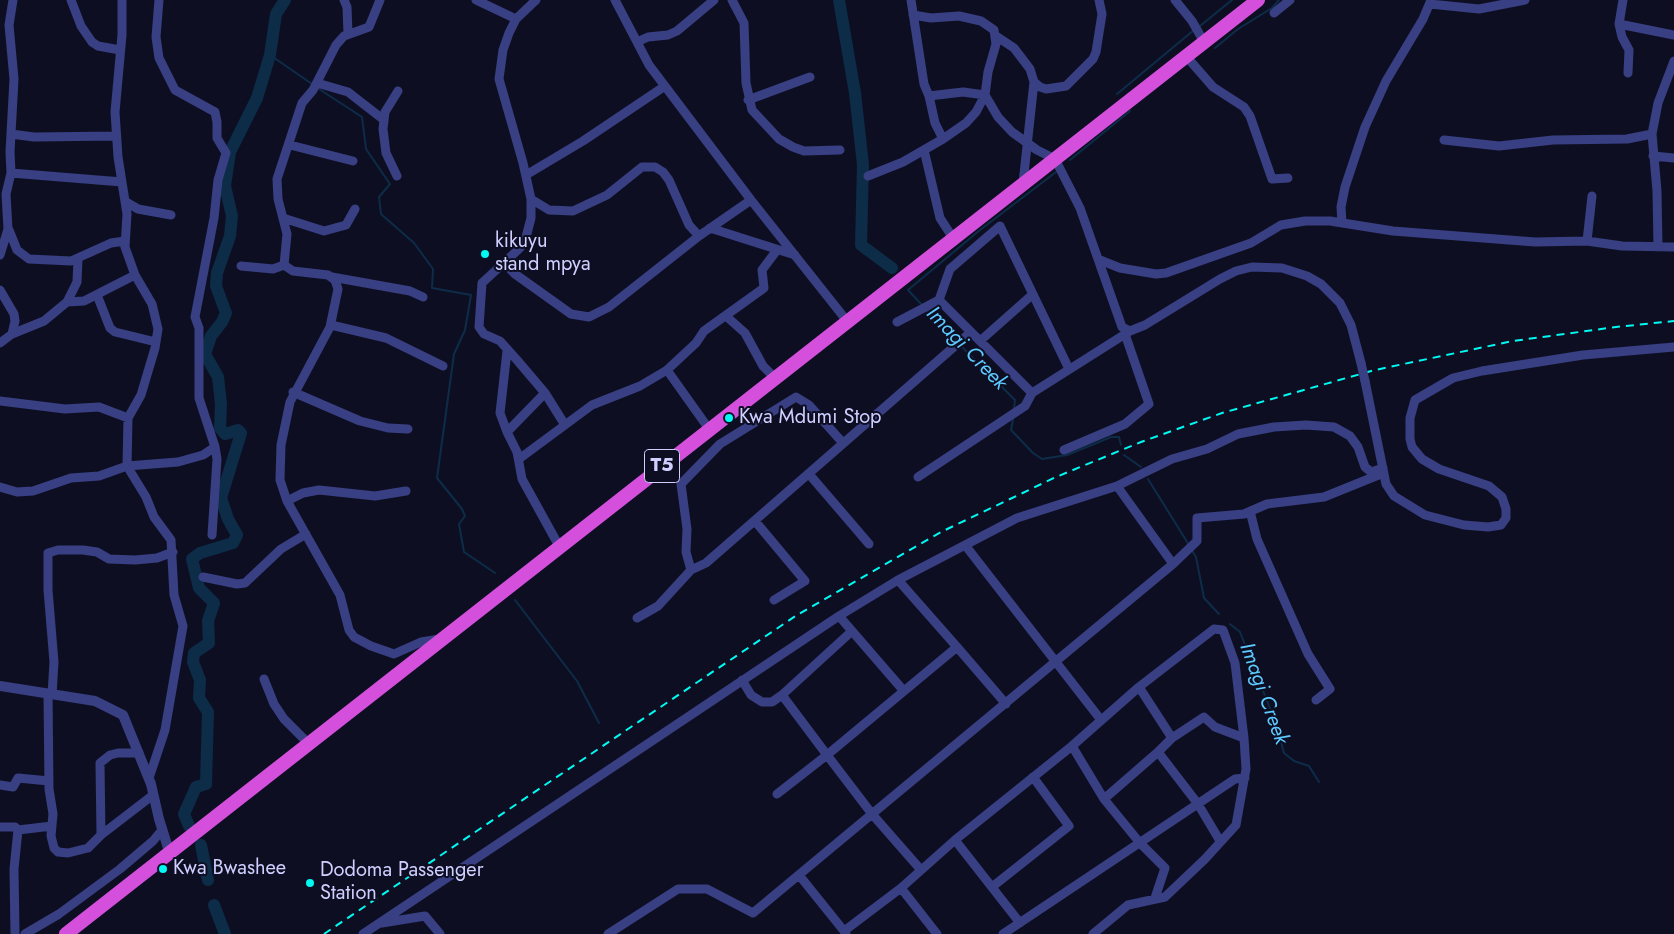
<!DOCTYPE html>
<html>
<head>
<meta charset="utf-8">
<style>
	body { margin:0 }
	canvas { display:block; background:#0e0e23 }
</style>
</head>
<body>
<canvas width="1674" height="934"></canvas>
<script>
const ctx = document.querySelector('canvas').getContext('2d');
ctx.lineJoin = 'round';
const shape = rows => new Path2D(rows.map(r => 'M' + r).join(''));
function stroke(path, color, width, dash) { ctx.strokeStyle = color; ctx.lineWidth = width; ctx.lineCap = dash ? 'butt' : 'round'; ctx.setLineDash(dash || []); ctx.stroke(path); }
function write(font, color, halo, rows, align = 'center') {
  ctx.font = font + ' Jost,sans-serif'; ctx.lineWidth = 4; ctx.setLineDash([]); ctx.textBaseline = 'middle'; ctx.strokeStyle = halo; ctx.fillStyle = color; for (const [text, x, y, turn = 0] of rows) {
    ctx.save(); ctx.translate(x, y); ctx.rotate((+turn || 0) * Math.PI / 180); ctx.textAlign = isNaN(turn) ? turn : align; if (halo) ctx.strokeText(text, 0, 0); ctx.fillText(text, 0, 0); ctx.restore();
  }
}
stroke(shape([
	[1200,26,1232,0],
	[1215,48,1238,29,1272,8,1279,0],
	[270,55,312,84],
	[319,89,362,117,366,149,390,184,379,197,381,214,414,243,433,269,432,288,471,295,465,330,454,354,437,478,462,509,465,516,459,524,464,552,495,573],
	[1117,94,1194,30],
	[1070,160,1130,111],
	[922,305,908,290,980,230,1056,172],
	[927,310,956,341],
	[960,345,1015,400,1014,409],
	[1013,419,1011,430,1033,453,1042,459,1067,455,1111,437,1119,437,1121,445],
	[1124,455,1141,467],
	[1148,479,1189,545],
	[1191,549,1196,557,1204,598,1219,614],
	[515,600,577,681,599,723],
	[1230,624,1240,632,1276,724,1284,753,1294,761,1309,766,1319,782]
]), '#0c2c48', 2);
stroke(shape([
	[839,0,855,93,863,165,861,245,892,268],
	[189,826,184,814,196,787,206,784,208,712,199,698,200,680,193,662,194,653,209,643,208,621,214,603,199,588,192,559,200,553,233,543,237,535,228,519,221,498,241,433,238,430,225,434,220,428,221,404,218,377,205,354,211,336,222,322,226,313,216,286,217,273,230,236,232,216,225,186,230,152,257,98,270,55,276,14,285,0],
	[201,845,208,880],
	[214,905,225,934]
]), '#0c2c48', 12);
stroke(shape([
	[71,0,81,26,92,42,98,46,120,50],
	[122,0,122,35,115,112,118,157,127,214,125,247,135,275,152,304,158,329,155,348,141,395,128,418,127,466,146,497,154,517,171,540,174,595,183,626,165,730,149,778],
	[159,0,156,37,159,58,175,90,215,112,217,122,217,138,226,153,218,180,214,218,195,317,199,328,199,398,215,447,217,459,212,535],
	[344,0,347,7,348,34],
	[380,0,369,27,344,36,336,45,313,90,302,103,277,179,278,199,287,234,284,265,293,271,328,275,335,280,338,289,330,327,290,402,281,445,280,480,287,501,340,595,349,630,354,637,371,646,394,654,421,642,440,639],
	[476,0,516,19],
	[536,0,516,19,509,33,503,50,499,79,523,163,531,199,531,218,525,241,520,248,482,283,479,327,484,334,500,341,517,360,545,393,565,425],
	[615,0,649,65,751,200,847,321],
	[732,0,744,23,746,83,752,110,779,139,793,147,804,151,840,150],
	[911,0,924,84,929,96,935,123,943,139],
	[1175,0,1192,21,1204,42],
	[1623,0,1619,24,1622,37,1629,50,1628,73],
	[1430,4,1479,9,1525,0],
	[1274,13,1290,0],
	[1619,24,1674,35],
	[996,36,1014,48,1030,69,1034,82,1040,87,1046,89,1066,86,1093,59,1096,52,1102,14,1099,0],
	[637,42,648,37,668,35,677,31,714,0],
	[1186,56,1213,87,1244,107,1250,116,1272,179,1288,178],
	[317,83,348,92,384,120],
	[929,96,963,92,985,95,998,117,1012,132,1037,150,1055,159,1080,208,1122,327,1130,331,1145,325,1220,279,1236,271,1252,267,1282,268,1307,276,1321,284,1340,303,1351,325,1361,363],
	[748,100,810,77],
	[11,134,34,137,116,136],
	[1444,140,1499,146,1553,140,1627,139,1652,134],
	[290,145,353,161],
	[924,150,940,218,953,238],
	[1653,156,1674,158],
	[11,173,122,182],
	[526,175,583,141,665,86],
	[397,176,386,153,383,129,385,112,398,91],
	[868,176,903,162,943,139,966,123,976,112,985,95,988,72,996,44,994,30,981,21,959,16,931,18,913,15],
	[1023,183,1034,82],
	[531,199,549,210,573,211,607,195,642,167,655,167,663,172,669,180,689,225,699,236],
	[126,202,138,209,171,215],
	[283,218,324,231,346,225,355,209],
	[1342,223,1341,207,1345,187,1365,127,1386,81,1423,19,1431,0],
	[710,228,795,255],
	[9,230,17,250,29,259,71,261,111,243,125,241],
	[1587,241,1592,196],
	[1658,247,1657,191,1652,134,1658,103,1674,61],
	[0,255,8,229,6,194,11,173,10,152,14,79,9,25,13,0],
	[1100,260,1120,268,1156,274,1166,273,1251,243,1281,225,1305,221,1330,221,1393,231,1535,242,1587,241,1622,246,1674,247],
	[504,263,515,274,571,314,589,317,609,307,699,236,751,200],
	[241,266,273,269,284,265],
	[332,277,410,291,423,297],
	[0,290,14,314,15,321,12,334,0,343],
	[97,295,110,328,115,332,156,342],
	[939,300,1032,393],
	[67,302,84,301,135,275],
	[726,316,745,333,763,366,775,378],
	[897,322,939,300,950,269,1000,226,1069,369],
	[331,325,386,338,443,366],
	[12,334,44,321,67,302,77,282,78,259],
	[980,341,1033,294],
	[507,351,500,413,507,432,517,452,522,479,559,546],
	[667,370,709,429],
	[1365,381,1386,484,1394,496,1425,515,1464,525,1488,527,1501,525,1506,518,1506,509,1502,497,1489,486,1439,469,1422,459,1412,447,1410,439,1410,418,1415,400,1453,378,1482,371,1583,355,1674,347],
	[293,392,360,421,388,428,408,429],
	[0,401,65,409,99,407,128,418],
	[507,432,545,393],
	[843,443,809,405,796,397,720,444,681,484,687,529,686,552,691,570,706,563,971,332],
	[1064,450,1125,424,1149,404,1125,334],
	[519,459,592,405,640,386,667,370,696,343,704,331,764,288,762,270,777,250],
	[809,474,869,544],
	[918,477,1025,406,1032,393,1130,331],
	[1117,486,1173,564],
	[0,487,17,492,33,491,71,478,99,476,127,466,178,462,203,455,215,447],
	[287,501,303,493,319,490,375,496,406,491],
	[1250,511,1257,539,1308,654,1330,689,1316,700],
	[755,521,805,581,774,600],
	[965,545,1101,720],
	[203,577,237,584,245,583,281,549,306,534],
	[898,580,957,647,827,755,872,814,1173,564,1197,541,1197,518,1244,514,1267,504,1324,497,1381,474],
	[839,616,903,690],
	[637,618,658,606,691,570],
	[957,647,1006,704],
	[264,679,274,704,284,719,308,743],
	[742,680,751,695,762,702,772,702,782,695],
	[1139,687,1172,738,1158,752],
	[48,694,49,789,53,814,51,836,54,848,58,852,68,853,88,848,101,835,153,795],
	[52,695,54,662,48,590,48,553,58,550,83,550,97,552,109,559,135,560,157,558,173,552],
	[1172,738,1204,717,1215,727,1244,738],
	[1072,746,1104,799,1140,843,1165,868,1155,898],
	[0,785,13,787,18,778,49,781],
	[777,794,827,755,782,695,852,631],
	[1104,799,1158,752,1198,804,1220,841],
	[0,827,15,827,18,830,14,869,15,934],
	[18,830,52,826],
	[101,835,100,763,110,755,118,753,139,753],
	[955,840,1020,923],
	[799,875,844,931],
	[992,887,1069,826,1033,777],
	[382,923,425,916,440,934],
	[25,934,59,914,120,869,153,841,162,830],
	[363,934,839,616,898,580,1017,518,1117,486,1172,459,1207,449,1238,434,1274,427,1306,425,1334,427,1350,436,1358,447,1365,467,1371,472,1383,468],
	[608,934,678,889,707,889,753,913,872,814,921,870],
	[846,934,844,931,901,888],
	[937,934,901,888,955,840,1072,746,1139,687,1214,629,1223,630,1235,663,1244,738,1246,769,1236,825,1205,859,1165,897,1128,905,1093,934],
	[1003,934,1235,779,1245,778]
]), '#383f82', 9);
stroke(shape([
	[0,686,95,701,123,715,151,784,159,819,169,851]
]), '#383f82', 10);
stroke(shape([
	[66,934,1258,0]
]), '#d450dc', 14);
stroke(shape([
	[324,934,797,615,941,532,1056,477,1141,442,1222,413,1375,370,1513,341,1616,327,1674,321]
]), '#00faf2', 2, [8, 6]);
stroke(shape([
	[1361,363,1365,381]
]), '#383f82', 9);
for (const [x, y, r, color] of [
	[485,254,5,"#00faf2"],
	[729,418,5,"#00faf2"],
	[163,869,5,"#00faf2"],
	[310,883,5,"#00faf2"]
]) { const dot = new Path2D(); dot.arc(x, y, r, 0, 2 * Math.PI); ctx.fillStyle = color; ctx.fill(dot); stroke(dot, '#0e0e23', 2); }
for (const [x, y, w] of [
	[662,466,35]
]) { const box = new Path2D(); box.roundRect(x - w / 2, y - 16.5, w, 33, 4); ctx.fillStyle = '#0e0e23'; ctx.fill(box); stroke(box, '#cfd0ff', 1); }
write('bold 19px', '#cfd0ff', null, [
	["T5",662,466]
]);
write('20px', '#cfd0ff', '#0e0e23', [
	["kikuyu",495,242],
	["stand mpya",495,265],
	["Kwa Mdumi Stop",739,418],
	["Kwa Bwashee",173,869],
	["Dodoma Passenger",320,871],
	["Station",320,894]
], 'left');
write('italic 21px', '#5dcaff', '#0e0e23', [
	["Imagi Creek",966,349,46],
	["Imagi Creek",1263,694,70]
]);
</script>
</body>
</html>
